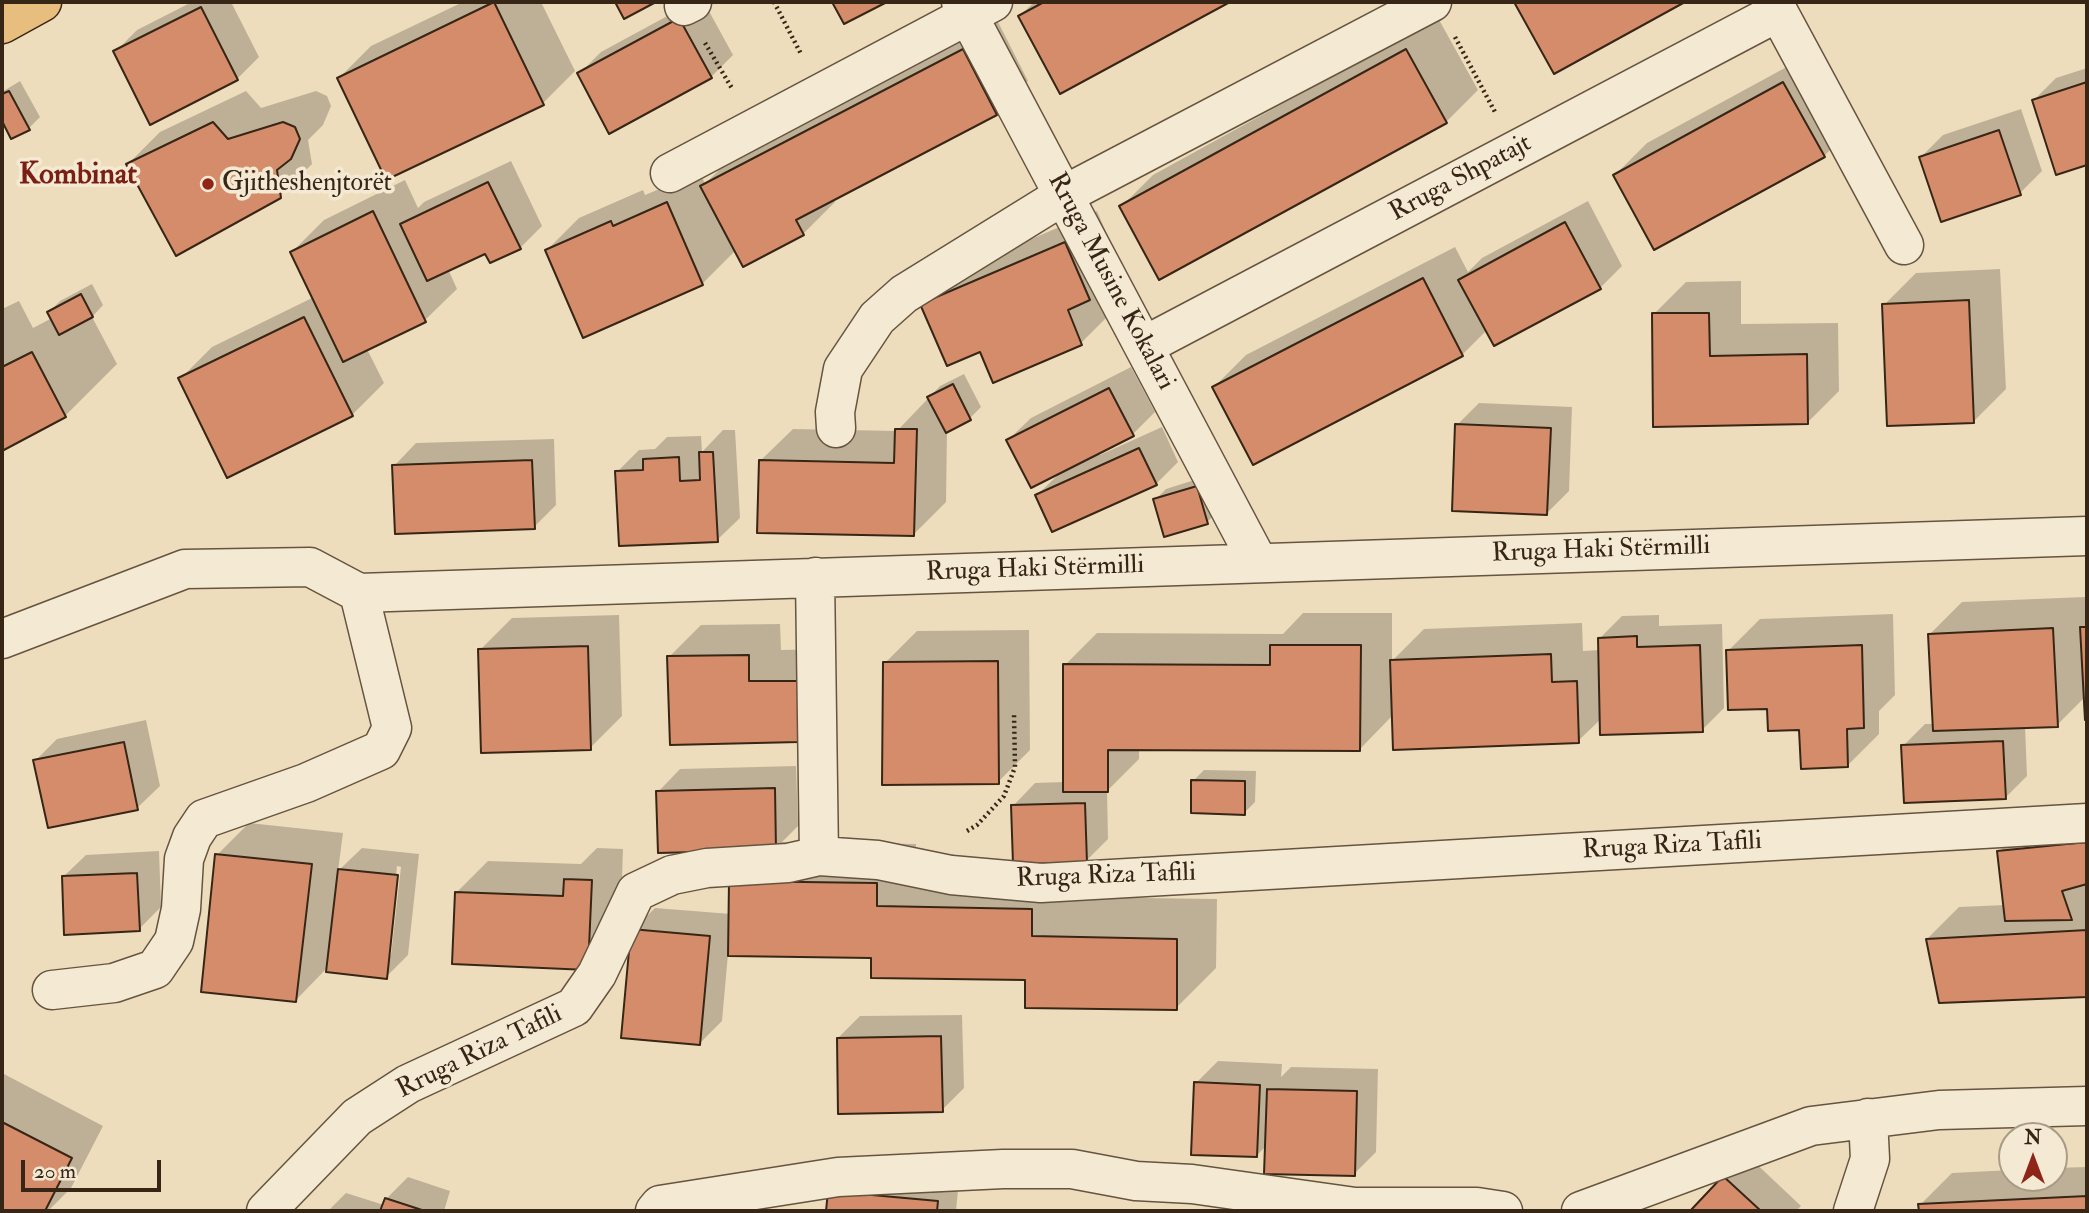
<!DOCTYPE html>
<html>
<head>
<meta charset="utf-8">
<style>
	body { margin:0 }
	#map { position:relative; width:2089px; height:1213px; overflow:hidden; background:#eeddbc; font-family:"IM FELL Double Pica",serif }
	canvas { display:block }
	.frame { position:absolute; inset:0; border:4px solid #372616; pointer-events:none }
	.north { position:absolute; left:1998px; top:1122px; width:70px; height:70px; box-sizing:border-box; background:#f4e9d3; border:2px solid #a89b87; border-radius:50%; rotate:0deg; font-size:19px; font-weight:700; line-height:28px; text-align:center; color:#372616 }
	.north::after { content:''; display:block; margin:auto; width:24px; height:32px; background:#8f2418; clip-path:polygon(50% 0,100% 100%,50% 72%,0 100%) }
	.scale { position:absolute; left:21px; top:1160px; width:140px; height:32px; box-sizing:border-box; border:4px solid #372616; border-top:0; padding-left:9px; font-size:21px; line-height:24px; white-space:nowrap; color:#372616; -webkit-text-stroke:5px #f4e9d3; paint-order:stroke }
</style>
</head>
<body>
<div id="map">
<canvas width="2089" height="1213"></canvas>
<div class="frame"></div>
<div class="north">N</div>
<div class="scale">20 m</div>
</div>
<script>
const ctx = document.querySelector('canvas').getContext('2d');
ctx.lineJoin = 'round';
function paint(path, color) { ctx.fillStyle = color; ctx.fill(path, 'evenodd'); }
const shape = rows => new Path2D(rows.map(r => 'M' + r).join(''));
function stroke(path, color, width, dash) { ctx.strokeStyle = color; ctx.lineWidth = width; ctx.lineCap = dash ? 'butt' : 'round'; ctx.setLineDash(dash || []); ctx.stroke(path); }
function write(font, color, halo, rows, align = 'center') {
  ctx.font = font + ' "IM FELL Double Pica",serif'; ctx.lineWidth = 7; ctx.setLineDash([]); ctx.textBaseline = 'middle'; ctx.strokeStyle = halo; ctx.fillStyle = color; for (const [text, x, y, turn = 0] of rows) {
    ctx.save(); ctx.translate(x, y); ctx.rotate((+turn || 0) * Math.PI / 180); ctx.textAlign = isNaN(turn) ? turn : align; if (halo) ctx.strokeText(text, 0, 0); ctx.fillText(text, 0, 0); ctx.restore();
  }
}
paint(shape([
	[192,2,231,2,259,57,237,79,115,52,137,30],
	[463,2,541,2,575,71,543,103,339,78,371,46],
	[693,2,704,2,733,55,711,77,579,74,601,52],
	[1034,2,1226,2,1061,91,1020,16],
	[1516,2,1681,2,1554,72],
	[996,18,1028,81,996,113,833,198,835,202,803,234,736,250,702,284,547,250,579,218,643,190,645,195,700,172,705,184,735,154],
	[1438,18,1478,90,1446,122,1121,207,1153,175],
	[1816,51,1856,124,1824,156,1615,175,1647,143],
	[2087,68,2087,163,2057,173,2034,100,2056,78],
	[20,81,40,117,29,128,12,137,2,117,2,92],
	[246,91,261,108,316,91,327,96,331,106,323,125,308,140,312,164,280,196,128,164,160,132],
	[2021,109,2042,171,2020,193,1921,157,1943,135],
	[511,161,542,226,520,248,486,252,448,269,457,289,425,320,367,349,384,383,352,415,180,379,212,347,314,297,292,252,324,220,405,180,418,208,424,202],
	[1588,201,1622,266,1600,288,1487,330,1462,355,1214,387,1246,355,1455,247,1468,272,1482,258],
	[1097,211,1121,267,1113,311,1081,343,994,381,981,349,922,304,954,272],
	[2000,269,2006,389,1974,421,1884,305,1916,273],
	[1741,281,1741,324,1838,323,1839,391,1807,423,1655,425,1654,314,1686,282],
	[92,284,103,305,92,317,117,364,65,416,2,449,2,309,19,301,33,328,52,318,49,312,60,301],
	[1131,367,1155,412,1132,435,1099,452,1100,455,1162,427,1178,462,1156,484,1037,495,1060,473,1008,440,1031,418],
	[964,374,981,407,970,418,947,430,946,502,914,534,760,461,793,429,897,431,940,386],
	[1479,403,1572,407,1569,491,1547,513,1457,425],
	[723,430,735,430,740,518,717,540,617,472,639,450,655,449,667,437,701,436,702,452],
	[554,439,556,505,534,527,394,466,416,443],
	[1207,476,1218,511,1207,522,1155,500,1166,489],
	[2085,597,2087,719,2086,696,2057,725,2025,726,2027,776,2005,798,1903,746,1925,724,1934,724,1930,634,1962,602],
	[1303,613,1392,613,1392,661,1424,629,1582,623,1583,651,1600,650,1600,638,1622,616,1659,615,1659,626,1722,624,1724,708,1702,730,1602,718,1578,741,1393,715,1360,749,1139,749,1139,759,1107,791,1108,839,1086,861,1013,806,1035,783,1065,782,1065,665,1097,633,1283,634],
	[1893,614,1895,695,1879,711,1879,734,1847,766,1801,728,1728,651,1760,619],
	[619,615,622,716,590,748,480,650,512,618],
	[780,624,781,650,830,649,831,708,669,657,701,625],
	[1029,630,1030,750,998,782,885,663,917,631],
	[146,720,160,786,137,808,35,761,57,739],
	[796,766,798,826,782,842,916,844,916,867,1071,897,1217,899,1216,968,1176,1008,1027,978,873,956,728,954,722,1021,700,1043,633,930,655,908,731,914,731,882,658,792,680,769],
	[1204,770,1256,771,1255,802,1244,813,1193,781],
	[249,823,343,833,338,871,362,848,419,854,408,955,386,977,328,967,296,1000,217,855],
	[397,866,401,867,391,955,388,955],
	[2087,823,2087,995,1940,1002,1927,939,1959,907,2005,905,1999,852,2021,829],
	[597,848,623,849,620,936,588,968,456,893,488,861,581,864],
	[159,851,161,907,139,929,63,877,86,855],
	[962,1015,964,1088,942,1110,838,1038,860,1016],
	[1218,1061,1282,1064,1281,1077,1291,1067,1378,1069,1376,1152,1354,1174,1267,1145,1256,1156,1196,1083],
	[2,1073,103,1126,71,1188,48,1211,2,1211],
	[1747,1155,1801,1206,1796,1211,1692,1211],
	[2087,1167,2087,1211,1921,1211,1920,1205,1952,1173,2012,1170,2012,1178,2054,1178,2054,1168],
	[408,1177,450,1191,444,1211,328,1211,346,1193,384,1205,386,1199],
	[959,1179,956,1211,828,1211,829,1192]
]), '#0003');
const building = shape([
	[494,2,544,105,386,180,337,78,494,2],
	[615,2,656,2,624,19,615,2],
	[832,2,887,2,844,24,832,2],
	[1044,2,1230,2,1060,94,1018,16,1044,2],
	[1514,2,1685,2,1554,74,1514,2],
	[201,7,238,80,150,125,113,51,201,7],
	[679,18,712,78,609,134,577,73,679,18],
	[963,49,997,115,796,220,804,235,743,267,700,186,963,49],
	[1406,49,1447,123,1159,280,1119,206,1406,49],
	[1783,82,1825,157,1654,250,1613,175,1783,82],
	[2087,82,2087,165,2056,175,2032,100,2087,82],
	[9,91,30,130,11,139,2,121,2,94,9,91],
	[213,122,228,139,283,122,295,127,300,139,291,159,277,170,281,198,176,256,126,164,213,122],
	[1999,130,2021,195,1941,222,1919,157,1999,130],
	[488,182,521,249,490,263,485,254,427,281,400,224,488,182],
	[667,202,703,285,583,338,545,250,611,221,613,226,667,202],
	[373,211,426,322,343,362,290,252,373,211],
	[1565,222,1601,289,1494,346,1458,280,1565,222],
	[1065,242,1090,300,1068,310,1082,345,993,383,980,352,947,366,920,304,1065,242],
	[1423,278,1463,356,1253,465,1212,387,1423,278],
	[81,294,93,317,59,335,47,312,81,294],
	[1969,300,1974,423,1887,426,1882,304,1969,300],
	[1652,313,1709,313,1710,356,1807,354,1808,424,1653,427,1652,313],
	[304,317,353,416,227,478,178,378,304,317],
	[32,352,66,417,2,451,2,367,32,352],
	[953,384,971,420,946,433,927,397,953,384],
	[1109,388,1134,436,1031,488,1006,440,1109,388],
	[1455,424,1551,428,1547,515,1452,511,1455,424],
	[895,429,917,429,914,536,757,533,759,460,894,463,895,429],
	[1139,448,1157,485,1052,532,1035,495,1139,448],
	[699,452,713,452,718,542,619,546,615,471,643,470,643,459,679,457,680,481,700,480,699,452],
	[532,460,535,529,395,534,392,465,532,460],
	[1197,486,1208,524,1164,537,1153,499,1197,486],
	[2080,627,2087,627,2087,720,2085,720,2080,627],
	[2053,628,2058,727,1933,731,1928,634,2053,628],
	[1637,636,1637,647,1700,645,1703,732,1600,735,1598,638,1637,636],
	[1270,645,1361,645,1360,751,1108,750,1108,792,1063,792,1063,664,1270,665,1270,645],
	[1862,645,1864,728,1847,729,1848,767,1801,769,1799,730,1768,731,1767,709,1728,710,1726,650,1862,645],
	[588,646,591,750,481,753,478,649,588,646],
	[1551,654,1552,682,1577,681,1579,743,1393,750,1390,660,1551,654],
	[749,655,749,681,798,681,799,742,670,745,667,656,749,655],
	[998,661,999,784,882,785,883,662,998,661],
	[2003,741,2006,799,1904,803,1901,745,2003,741],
	[124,742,138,810,48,828,33,760,124,742],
	[1191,780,1245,781,1245,815,1191,813,1191,780],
	[775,788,776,850,658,853,656,791,775,788],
	[1085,803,1087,863,1013,864,1011,805,1085,803],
	[2087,842,2087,884,2062,891,2072,920,2005,921,1997,851,2087,842],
	[215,854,312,864,296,1002,201,992,215,854],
	[338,869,398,875,387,979,326,972,338,869],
	[137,873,140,931,64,935,62,876,137,873],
	[564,879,592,880,588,970,452,964,455,892,563,896,564,879],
	[729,881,877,883,877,906,1032,909,1032,936,1177,939,1177,1010,1025,1008,1025,980,871,978,871,958,728,956,729,881],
	[631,929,710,936,700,1045,621,1038,631,929],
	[2087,930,2087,997,1939,1003,1926,939,2087,930],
	[941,1036,943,1112,838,1114,837,1038,941,1036],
	[1194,1082,1260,1085,1257,1157,1191,1155,1194,1082],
	[1267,1089,1357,1091,1355,1176,1264,1174,1267,1089],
	[2,1122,72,1158,45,1211,2,1211,2,1122],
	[1723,1176,1761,1211,1690,1211,1723,1176],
	[828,1191,938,1201,937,1211,826,1211,828,1191],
	[2087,1196,2087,1211,1919,1211,1918,1204,2087,1196],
	[385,1198,425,1211,380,1211,385,1198]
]);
paint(building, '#d58c6b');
stroke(building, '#372616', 2);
const minor = shape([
	[961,2,1258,562],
	[1773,2,1904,245],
	[684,6,692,2],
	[670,173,993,2],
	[1144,346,1778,12],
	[836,428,835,412,843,369,877,318,904,294,1064,195,1432,2],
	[815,577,819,856],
	[2,639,185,569,310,567,359,593,2087,536],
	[52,990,114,983,155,969,174,941,181,909,184,859,192,837,204,819,306,783,381,750,392,728,359,593],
	[266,1211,357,1117,408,1084,574,1007,597,974,636,892,672,875,707,868,788,863,819,856,878,860,951,875,1041,883,2087,823],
	[655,1211,660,1205,838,1177,1003,1169,1072,1169,1136,1181,1192,1184,1355,1207,1477,1207,1503,1211],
	[1581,1211,1811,1126,1939,1110,2087,1106],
	[1853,1211,1870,1159,1868,1118]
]);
const major = shape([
	[2,24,42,2]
]);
stroke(minor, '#655440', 41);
stroke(major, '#372616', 41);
stroke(shape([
	[774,2,801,54],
	[1455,37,1495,112],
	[705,43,733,90],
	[967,831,977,825,1004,796,1015,767,1014,713]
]), '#372616', 4.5, [2, 3.5]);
stroke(minor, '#f4e9d3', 38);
stroke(major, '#e7be7e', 38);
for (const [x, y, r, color] of [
	[208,184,7,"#8f2418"]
]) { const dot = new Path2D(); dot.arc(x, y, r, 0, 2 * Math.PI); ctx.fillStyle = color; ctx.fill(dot); stroke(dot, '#f4e9d3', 2.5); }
write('26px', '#372616', '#f4e9d3', [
	["Rruga Shpatajt",1461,179,-28],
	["Rruga Musine Kokalari",1110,282,62],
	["Rruga Haki Stërmilli",1601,551,-2],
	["Rruga Haki Stërmilli",1035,570,-2],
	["Rruga Riza Tafili",1672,847,-3],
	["Rruga Riza Tafili",1106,877,-2],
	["Rruga Riza Tafili",480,1053,-26]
]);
write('26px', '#372616', '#f4e9d3', [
	["Gjitheshenjtorët",222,184]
], 'left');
write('bold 30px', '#7a1f14', '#f4e9d3', [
	["Kombinat",78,177]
]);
</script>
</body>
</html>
